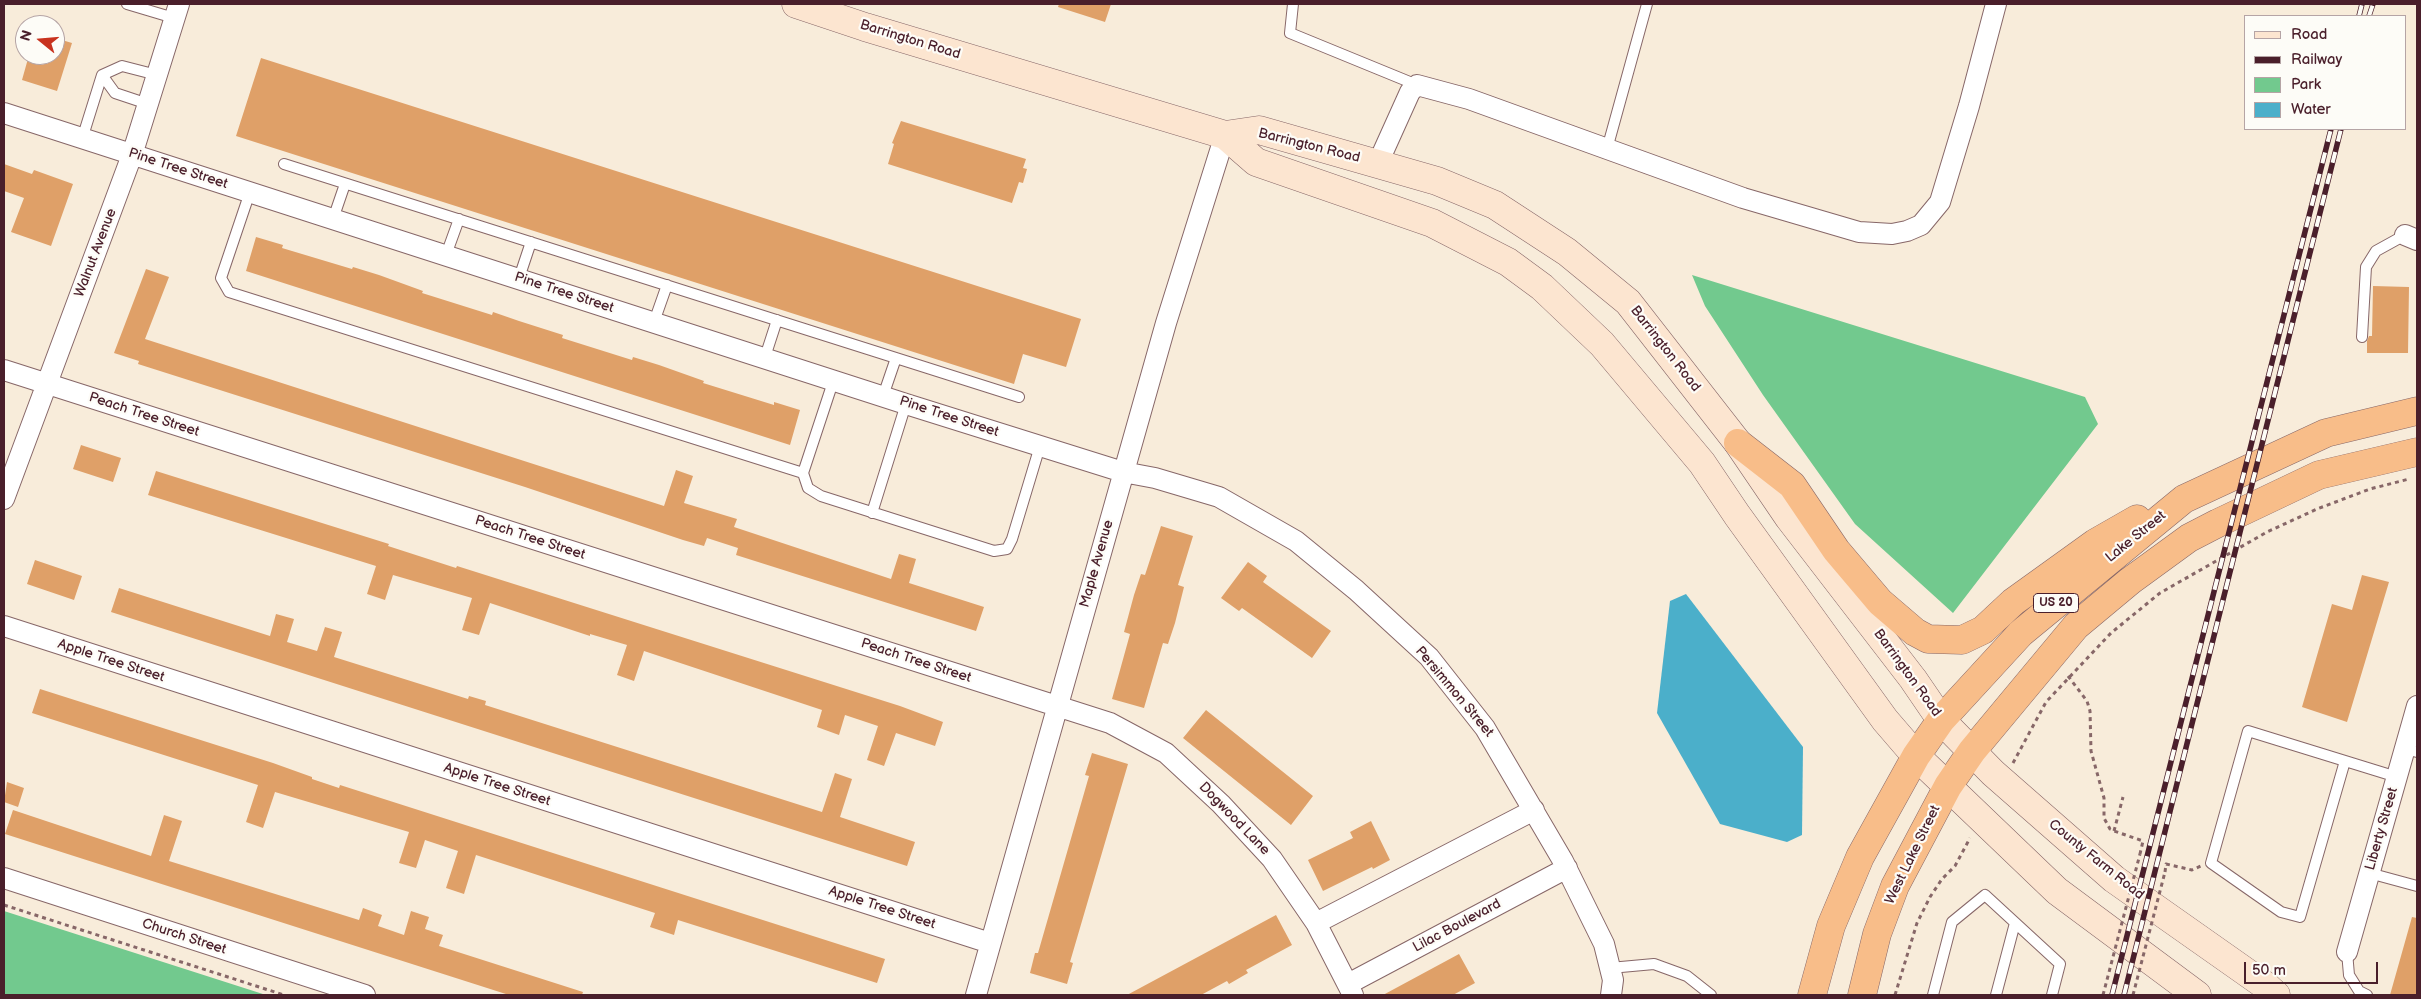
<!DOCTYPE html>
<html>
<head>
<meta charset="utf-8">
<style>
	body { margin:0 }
	#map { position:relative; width:2421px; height:999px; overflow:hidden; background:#f8ecda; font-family:"Balsamiq Sans",sans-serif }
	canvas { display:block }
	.frame { position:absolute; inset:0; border:5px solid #4a1f2b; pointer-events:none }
	.legend { position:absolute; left:2244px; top:15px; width:162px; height:115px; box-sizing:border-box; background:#fdfcf7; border:1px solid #b5a4a5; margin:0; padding:6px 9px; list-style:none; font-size:15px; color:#4a1f2b }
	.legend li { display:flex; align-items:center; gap:10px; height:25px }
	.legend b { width:25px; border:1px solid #b5a4a5 }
	.north { position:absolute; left:15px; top:15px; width:50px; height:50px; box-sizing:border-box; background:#fdfcf7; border:1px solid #b5a4a5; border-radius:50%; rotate:287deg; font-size:14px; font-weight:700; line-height:20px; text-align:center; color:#4a1f2b }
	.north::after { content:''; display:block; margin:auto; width:18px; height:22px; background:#c8321e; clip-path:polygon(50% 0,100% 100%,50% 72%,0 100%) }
	.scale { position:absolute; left:2244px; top:962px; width:134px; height:22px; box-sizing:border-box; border:2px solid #4a1f2b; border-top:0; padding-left:6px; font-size:15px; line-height:18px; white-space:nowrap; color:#4a1f2b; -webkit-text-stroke:4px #fdfcf7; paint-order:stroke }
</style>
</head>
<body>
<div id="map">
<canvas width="2421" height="999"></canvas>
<div class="frame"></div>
<ul class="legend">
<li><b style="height:6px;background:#fce5d0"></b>Road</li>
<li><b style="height:6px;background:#4a1f2b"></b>Railway</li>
<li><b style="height:14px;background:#72c98e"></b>Park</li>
<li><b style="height:14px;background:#4bafca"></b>Water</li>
</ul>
<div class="north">N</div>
<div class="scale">50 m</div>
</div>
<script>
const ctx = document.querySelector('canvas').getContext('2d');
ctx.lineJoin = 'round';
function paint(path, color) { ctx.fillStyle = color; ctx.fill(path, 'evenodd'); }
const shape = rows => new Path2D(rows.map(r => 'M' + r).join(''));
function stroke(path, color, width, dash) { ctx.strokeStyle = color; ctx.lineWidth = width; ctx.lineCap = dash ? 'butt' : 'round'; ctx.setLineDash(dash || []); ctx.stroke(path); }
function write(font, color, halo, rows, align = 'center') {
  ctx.font = font + ' "Balsamiq Sans",sans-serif'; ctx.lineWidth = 4.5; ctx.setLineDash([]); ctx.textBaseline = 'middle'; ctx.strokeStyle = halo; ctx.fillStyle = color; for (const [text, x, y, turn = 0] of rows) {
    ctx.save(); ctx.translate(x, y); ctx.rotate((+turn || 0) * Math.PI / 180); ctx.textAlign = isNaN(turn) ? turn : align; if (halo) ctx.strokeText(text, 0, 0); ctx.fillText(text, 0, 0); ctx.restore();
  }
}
paint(shape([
	[1692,275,2085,397,2098,424,1953,613,1855,524,1763,395,1705,306],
	[4,911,266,995,4,995]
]), '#72c98e');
paint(shape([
	[1686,594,1803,747,1802,835,1787,842,1720,824,1657,713,1670,601]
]), '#4bafca');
paint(shape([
	[1059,4,1111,4,1105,22,1058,7],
	[55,38,72,43,57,91,22,80,29,55,55,55],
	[261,58,1081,319,1066,367,1023,354,1014,384,236,136],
	[901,121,1026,159,1023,168,1027,169,1023,183,1019,182,1012,203,888,164,894,144,892,143],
	[4,164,32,174,34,170,73,184,51,246,11,232,24,198,4,191],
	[256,237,283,245,282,248,352,269,353,267,379,275,423,291,422,293,492,315,493,312,519,321,563,335,562,338,632,360,633,357,659,365,704,381,703,383,774,405,774,402,800,410,790,445,246,271],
	[146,269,169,277,145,339,664,506,676,470,693,476,684,503,737,519,734,527,891,579,899,554,916,559,909,583,984,607,976,631,736,555,738,548,707,538,704,546,683,540,525,487,138,364,139,361,114,353],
	[2373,286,2409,287,2408,353,2367,353,2367,341,2369,336,2372,336],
	[81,445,121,458,113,482,73,469],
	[156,471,389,544,388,546,456,568,457,566,900,706,943,722,935,746,896,733,884,766,867,760,878,726,845,715,839,735,817,727,822,710,644,651,634,681,617,675,627,645,590,634,590,636,490,603,479,635,462,630,472,598,393,575,385,600,367,594,376,566,148,495],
	[1161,526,1193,536,1178,585,1184,587,1175,623,1168,644,1163,643,1144,708,1112,699,1130,634,1124,632,1134,595,1141,574,1145,575],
	[35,560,82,576,74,600,27,584],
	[1248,562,1267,576,1263,582,1331,631,1312,658,1242,608,1239,611,1221,598],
	[2362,575,2389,582,2347,722,2302,707,2332,604,2352,610],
	[119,588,270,636,276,614,294,619,287,642,317,651,325,627,342,632,334,657,468,699,469,696,486,701,485,705,822,812,835,773,852,779,840,817,915,842,907,866,111,612],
	[40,689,273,763,312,777,312,779,339,788,340,785,885,959,877,983,678,920,674,935,650,927,655,913,476,855,464,894,446,888,458,851,425,840,416,868,399,863,409,832,275,792,263,828,246,822,258,785,32,713],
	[1206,710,1313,796,1291,825,1183,738],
	[1092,753,1128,764,1070,962,1073,963,1067,984,1030,973,1035,953,1038,953,1089,776,1085,775],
	[7,782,24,788,18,807,4,802],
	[13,810,151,856,164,815,182,821,169,861,359,920,363,908,382,915,378,926,404,935,411,911,429,917,425,929,443,935,439,946,583,992,582,995,509,995,5,834],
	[1371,821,1390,860,1373,869,1372,867,1323,891,1308,860,1353,838,1350,832],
	[1276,915,1292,945,1246,970,1248,973,1229,984,1227,981,1201,995,1127,995],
	[2412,917,2417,918,2417,995,2390,995],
	[1459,954,1475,983,1453,995,1383,995]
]), '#dfa068');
const lane = shape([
	[127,4,174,18],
	[1293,4,1290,33,1417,85],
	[148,104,115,93,102,75,122,66,157,75],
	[82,139,102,75],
	[1607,149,1647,4],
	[284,164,1019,397],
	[250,192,221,278,229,292,803,473],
	[333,219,345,184],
	[446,255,459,219],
	[519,278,531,242],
	[654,322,667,285],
	[2362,337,2366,267,2376,251,2405,235],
	[765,357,777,320],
	[834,379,803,473,808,488,821,496,994,551,1007,549,1012,539,1040,446],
	[883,396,896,358],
	[872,513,906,404],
	[2405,749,2417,752],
	[2345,761,2300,917,2281,912,2211,863,2248,731,2397,777],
	[2369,873,2417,886],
	[2347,952,2349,975,2359,991,2367,995],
	[1610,968,1654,964,1687,976,1711,995],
	[1933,995,1952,922,1985,895,2060,964,2052,995],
	[1996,995,2015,923]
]);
const street = shape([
	[4,113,906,404,1123,472,1155,478,1219,497,1296,541,1356,590,1429,657,1485,728,1563,861,1604,944,1613,980,1611,995],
	[1378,163,1410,92,1417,85,1469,99,1743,198,1859,232,1892,234,1907,231,1921,225,1940,202,1969,106,1996,4],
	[2405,235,2417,240],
	[4,370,1110,723,1166,753,1221,804,1272,859,1316,923,1353,995],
	[4,499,132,155,179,4],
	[4,626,990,943],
	[4,878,365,995],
	[1316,923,1534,810],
	[2347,952,2417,706],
	[1348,984,1567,868],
	[976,995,1166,323,1225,135]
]);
const secondary = shape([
	[796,4,865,27,1225,135,1259,130,1437,181,1495,205,1567,252,1628,302,1738,443,1789,518,1913,679,1941,720,1993,773,2114,879,2266,986,2276,995],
	[1225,135,1256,162,1432,223,1508,262,1542,287,1602,344,1702,463,1737,515,1885,720,1916,756,2057,891,2197,995]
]);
const highway = shape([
	[1738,443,1792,485,1836,550,1880,602,1915,632,1928,639,1962,640,1983,630,2013,602,2095,543,2137,519],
	[1812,995,1831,926,1860,857,1916,756,1941,720,2021,633,2184,499,2326,433,2417,411],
	[1862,995,1877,934,1895,886,1948,786,1972,751,2076,626,2130,581,2189,538,2218,523,2319,475,2417,452]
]);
stroke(lane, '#876768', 12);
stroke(street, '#876768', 22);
stroke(secondary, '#876768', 29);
stroke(highway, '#876768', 29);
stroke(shape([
	[2068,676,2087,701,2090,711,2091,751,2104,798,2104,818,2110,829,2114,831,2143,841,2140,854],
	[2013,763,2046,702,2111,633,2160,593,2267,532,2317,509,2370,489,2409,479],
	[2114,831,2123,797],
	[2165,872,2166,864,2192,870,2201,866],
	[4,905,284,995],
	[1895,995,1917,923,1930,897,1942,879,1955,866,1970,838]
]), '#876768', 3, [4, 4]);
stroke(lane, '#fff', 10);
stroke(street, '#fff', 20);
stroke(secondary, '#fce5d0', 28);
stroke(highway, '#f8bd89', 28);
const rail = shape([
	[2359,16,2362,4],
	[2369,16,2373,4],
	[2112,995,2331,129],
	[2124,995,2341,129]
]);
stroke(rail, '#4a1f2b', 5.5);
stroke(rail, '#fdfcf7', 4, [11]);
stroke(shape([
	[2103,995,2140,854],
	[2133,995,2165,872]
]), '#876768', 3, [4, 4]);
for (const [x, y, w] of [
	[2056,603,45]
]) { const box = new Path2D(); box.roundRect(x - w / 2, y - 9.5, w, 19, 4); ctx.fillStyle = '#fdfcf7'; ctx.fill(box); stroke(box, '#4a1f2b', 1); }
write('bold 12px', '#4a1f2b', null, [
	["US 20",2056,603]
]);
write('14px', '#4a1f2b', '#fdfcf7', [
	["Barrington Road",910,40,17],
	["Barrington Road",1309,146,14],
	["Pine Tree Street",178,169,18],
	["Walnut Avenue",96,253,-69],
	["Pine Tree Street",564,293,18],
	["Barrington Road",1665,349,52],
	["Peach Tree Street",144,415,18],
	["Pine Tree Street",949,417,18],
	["Lake Street",2136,537,-39],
	["Peach Tree Street",530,538,18],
	["Maple Avenue",1097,564,-74],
	["Apple Tree Street",111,661,18],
	["Peach Tree Street",916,661,18],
	["Barrington Road",1907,673,54],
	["Persimmon Street",1454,692,50],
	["Apple Tree Street",497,785,18],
	["Dogwood Lane",1234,819,46],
	["Liberty Street",2382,829,-74],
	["West Lake Street",1913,855,-64],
	["County Farm Road",2096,860,39],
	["Apple Tree Street",882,908,18],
	["Lilac Boulevard",1457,926,-28],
	["Church Street",184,937,18]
]);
</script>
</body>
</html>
